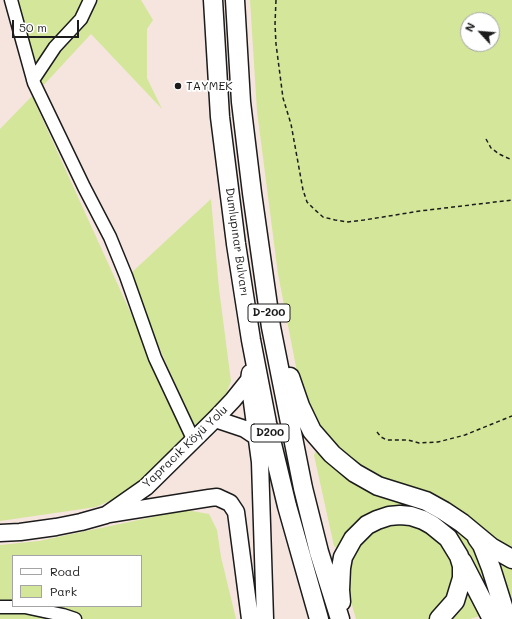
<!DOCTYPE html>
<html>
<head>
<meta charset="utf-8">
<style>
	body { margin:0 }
	#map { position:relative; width:512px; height:619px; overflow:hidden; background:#f5e5de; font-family:Mali,sans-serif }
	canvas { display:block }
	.legend { position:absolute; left:12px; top:555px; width:130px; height:52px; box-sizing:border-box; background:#fff; border:1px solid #a4a4a4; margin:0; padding:5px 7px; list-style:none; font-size:12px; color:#1c1c1c }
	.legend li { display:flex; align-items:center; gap:8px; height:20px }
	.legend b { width:20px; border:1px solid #a4a4a4 }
	.north { position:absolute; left:460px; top:12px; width:40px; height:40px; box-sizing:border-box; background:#fff; border:1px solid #a4a4a4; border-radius:50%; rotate:296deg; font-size:11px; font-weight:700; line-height:16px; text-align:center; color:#1c1c1c }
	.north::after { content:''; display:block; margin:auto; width:14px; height:18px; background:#1c1c1c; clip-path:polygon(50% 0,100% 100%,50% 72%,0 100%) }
	.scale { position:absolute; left:12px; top:20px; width:67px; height:18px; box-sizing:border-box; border:2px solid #1c1c1c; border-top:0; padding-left:5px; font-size:12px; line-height:14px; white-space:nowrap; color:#1c1c1c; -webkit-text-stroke:3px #fff; paint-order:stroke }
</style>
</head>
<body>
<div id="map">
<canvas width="512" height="619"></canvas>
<ul class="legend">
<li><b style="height:5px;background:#fff"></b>Road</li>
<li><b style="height:11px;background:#d3e69a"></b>Park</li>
</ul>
<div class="north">N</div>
<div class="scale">50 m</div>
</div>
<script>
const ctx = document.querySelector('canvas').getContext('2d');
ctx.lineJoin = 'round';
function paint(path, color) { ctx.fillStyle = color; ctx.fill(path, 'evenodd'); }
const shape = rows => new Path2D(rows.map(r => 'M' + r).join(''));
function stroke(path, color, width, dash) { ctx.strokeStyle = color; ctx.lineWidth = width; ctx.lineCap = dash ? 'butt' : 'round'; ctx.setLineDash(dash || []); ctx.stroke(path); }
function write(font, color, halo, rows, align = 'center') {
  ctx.font = font + ' Mali,sans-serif'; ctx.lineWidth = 4; ctx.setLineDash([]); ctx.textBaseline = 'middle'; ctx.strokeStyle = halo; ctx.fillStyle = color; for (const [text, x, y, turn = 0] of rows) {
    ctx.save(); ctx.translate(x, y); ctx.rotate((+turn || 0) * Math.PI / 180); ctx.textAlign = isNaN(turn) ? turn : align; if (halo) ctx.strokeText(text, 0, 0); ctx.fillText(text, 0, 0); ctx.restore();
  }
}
paint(shape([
	[17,0,141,0,153,20,147,29,147,78,162,109,91,34,40,89],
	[250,0,512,0,512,552,390,481,371,473,356,464,335,447,315,422,298,377,278,274,257,111],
	[468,20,492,20,492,44,468,44],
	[32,96,188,439,129,492,96,507,0,521,0,129],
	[211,199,219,289,231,381,224,400,194,427,145,315,130,274],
	[316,451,318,451,325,460,347,479,360,486,371,492,427,512,441,519,459,532,473,545,498,609,464,555,402,509,338,549,334,546,314,455],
	[186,510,209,514,217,530,221,557,236,619,0,619,0,545,39,541],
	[13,556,141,556,141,606,13,606],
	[393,522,423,527,442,542,454,564,453,590,433,619,356,619,349,595,346,575,348,560,368,533],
	[494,556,512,566,512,605],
	[467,582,483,615,470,619,451,619,458,610]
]), '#d3e69a');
const minor = shape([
	[11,0,34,83,84,187,110,237,126,276,155,358,194,441],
	[33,80,55,47,81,19,90,0],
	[0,607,25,607,63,615,75,619]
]);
const major = shape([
	[250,373,249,380,260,462,265,619],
	[215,419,245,429,257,437],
	[109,514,209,498,217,497,230,503,236,512,250,619],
	[0,533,20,532,56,527,81,522,106,515,146,487,215,419,233,400,249,380]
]);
const highway = shape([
	[213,0,220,117,236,244,251,340,267,423,287,506,319,619],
	[235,0,241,102,252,193,271,327,303,488,319,552,340,619],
	[290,377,300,406,312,431,332,454,344,464,355,473,378,486,426,501,444,511,462,523,491,547,512,559],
	[477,538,482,545,491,568,507,619],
	[462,561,492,619],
	[341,602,340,590,341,568,343,557,353,539,367,525,377,520,389,516,400,515,411,516,423,520,432,525,448,538,459,556,462,566,462,578,455,601,439,619]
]);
stroke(minor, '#1c1c1c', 15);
stroke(major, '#1c1c1c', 19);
stroke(highway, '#1c1c1c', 21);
stroke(shape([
	[276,0,275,24,276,44,283,98,291,124,303,190,307,202,314,209,323,217,335,220,348,222,364,220,420,211,512,200],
	[486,139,491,148,499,154,512,160],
	[377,432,381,437,387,440,408,440,419,443,438,442,465,435,512,416]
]), '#1c1c1c', 1.5, [4, 3]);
stroke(minor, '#fff', 12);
stroke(major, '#fff', 16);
stroke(highway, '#fff', 18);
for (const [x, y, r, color] of [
	[178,86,4,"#1c1c1c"]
]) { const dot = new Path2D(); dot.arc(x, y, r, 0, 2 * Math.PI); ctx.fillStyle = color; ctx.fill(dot); stroke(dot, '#fff', 1.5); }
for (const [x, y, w] of [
	[269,313,42],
	[270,433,38]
]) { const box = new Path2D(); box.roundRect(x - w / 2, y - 9, w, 18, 3); ctx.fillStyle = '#fff'; ctx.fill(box); stroke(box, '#1c1c1c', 1); }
write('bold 11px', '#1c1c1c', null, [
	["D-200",269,313],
	["D200",270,433]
]);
write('12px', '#1c1c1c', '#fff', [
	["TAYMEK",186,86]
], 'left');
write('12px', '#1c1c1c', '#fff', [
	["Dumlupınar Bulvarı",237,242,82],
	["Yapracık Köyü Yolu",185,447,-44]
]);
</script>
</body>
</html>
